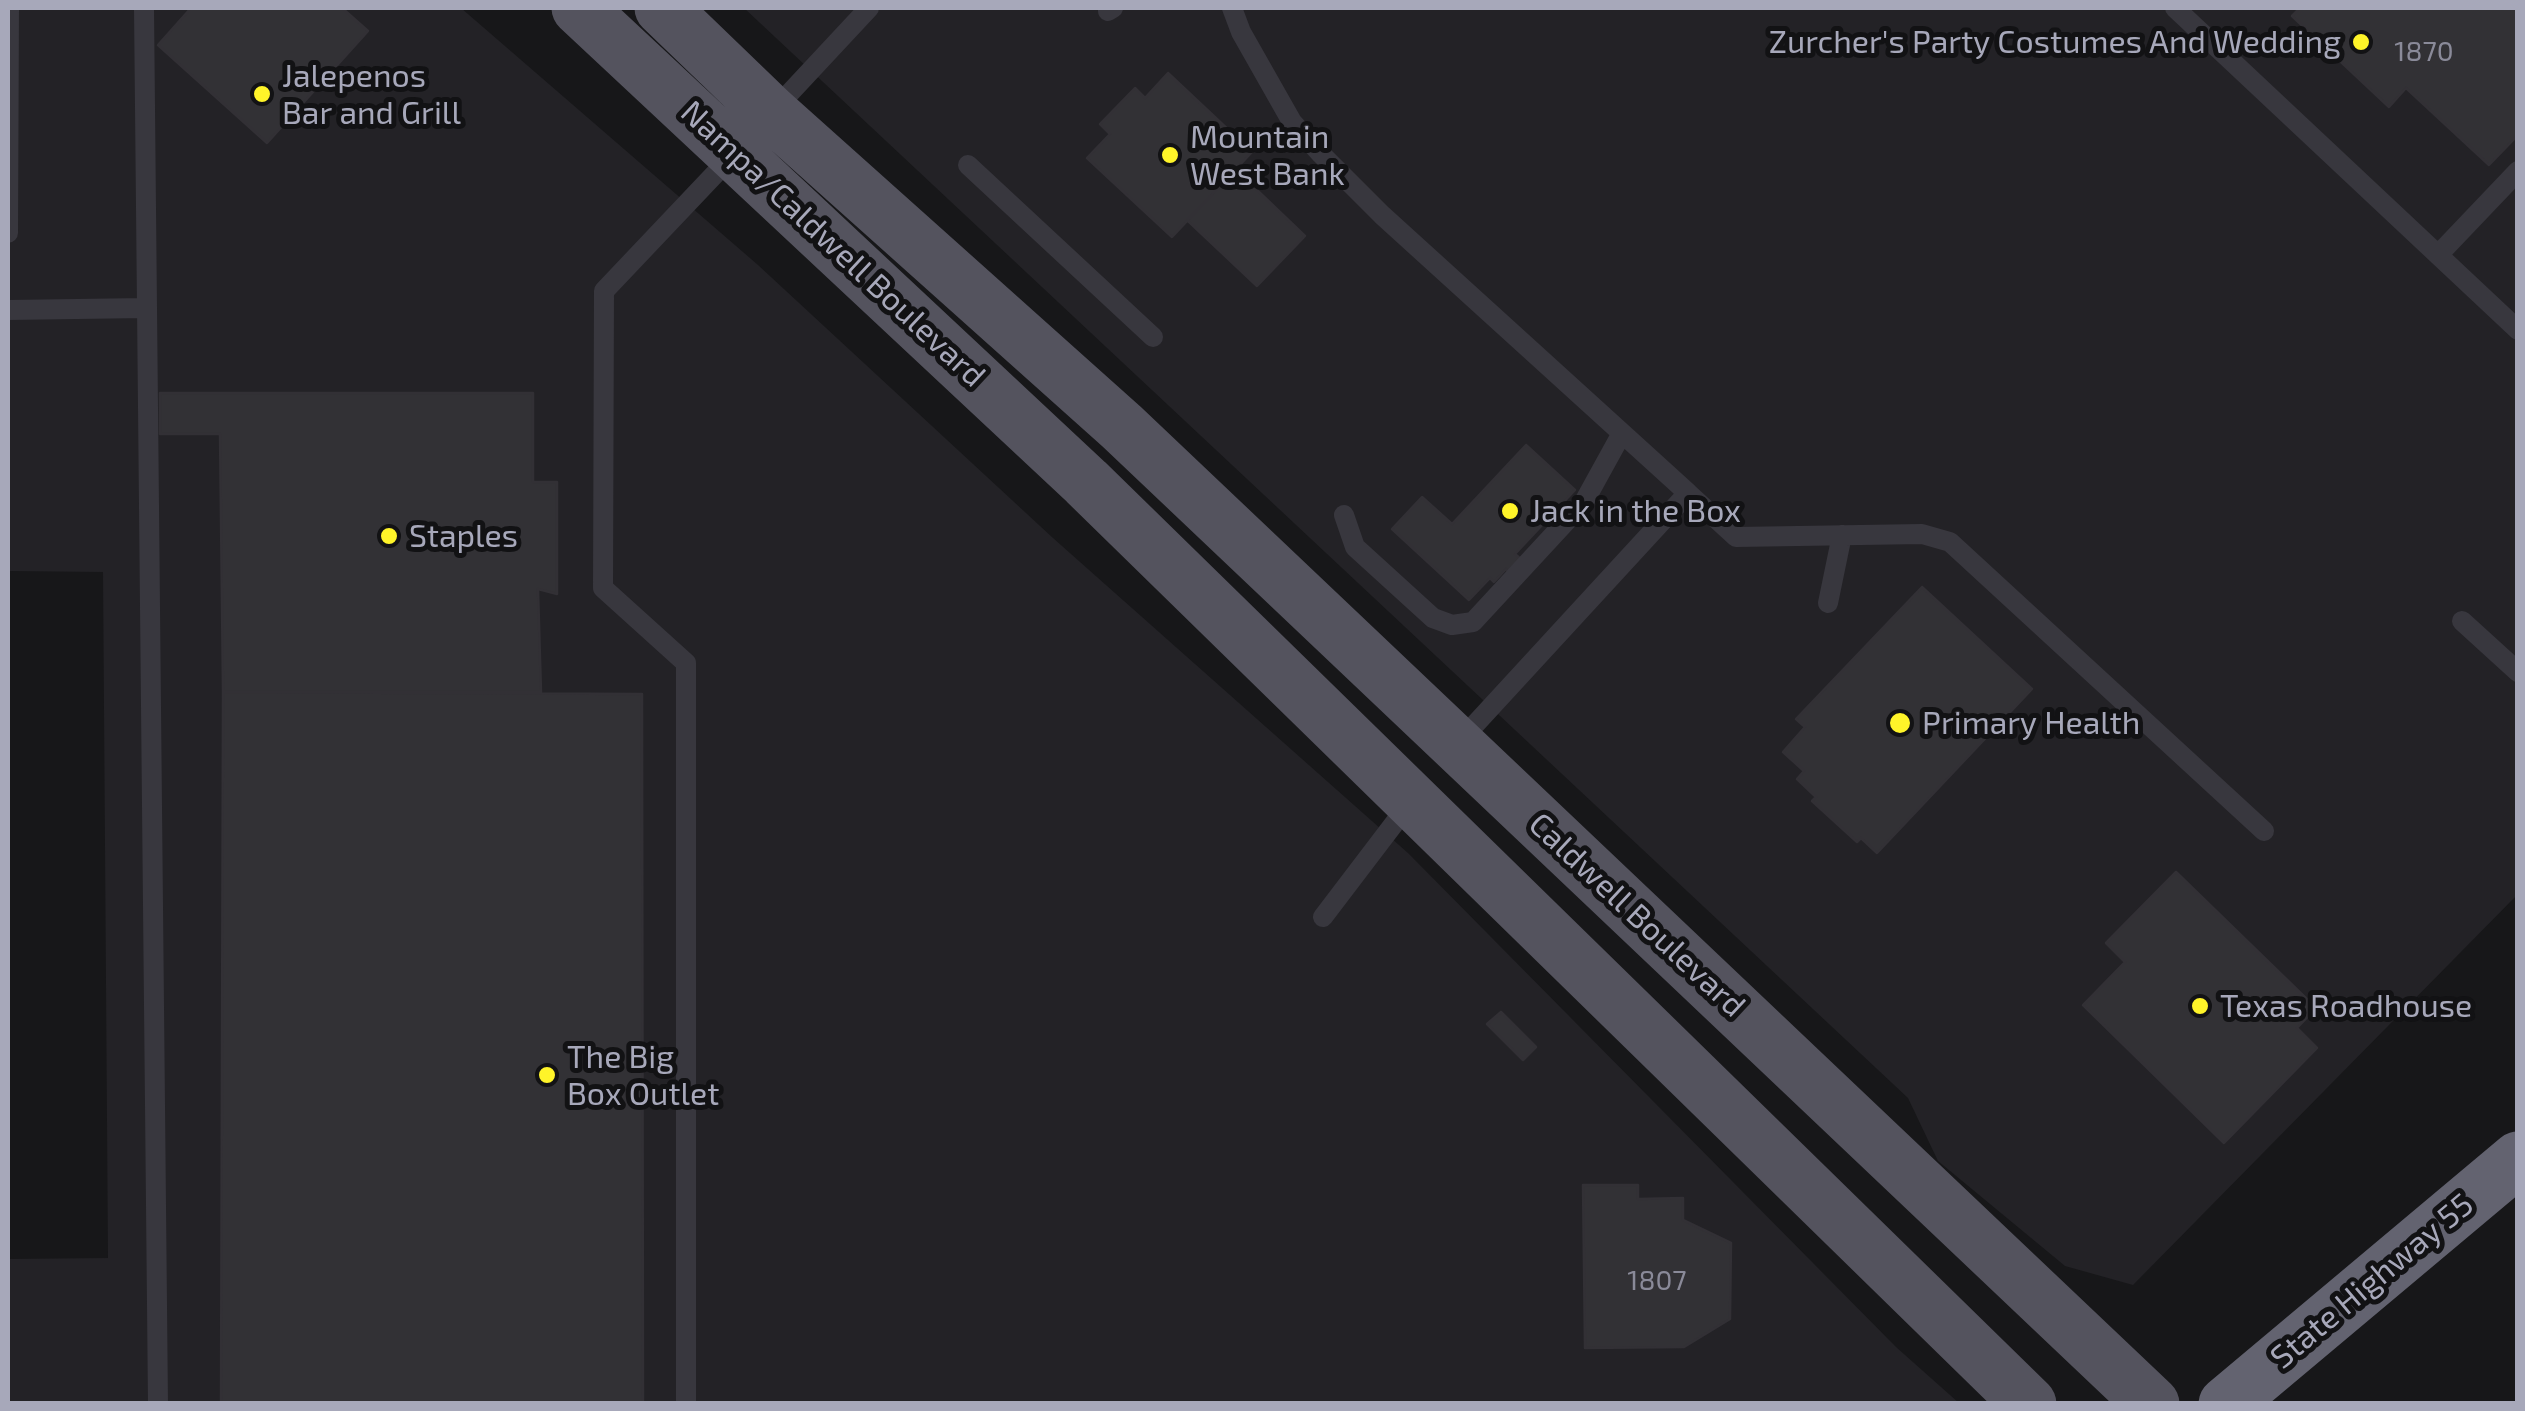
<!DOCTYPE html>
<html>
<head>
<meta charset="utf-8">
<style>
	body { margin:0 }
	#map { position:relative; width:2525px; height:1411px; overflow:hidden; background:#171719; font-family:"Exo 2",sans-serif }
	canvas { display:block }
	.frame { position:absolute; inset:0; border:10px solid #a7a8ba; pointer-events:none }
</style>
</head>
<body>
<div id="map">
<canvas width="2525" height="1411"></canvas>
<div class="frame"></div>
</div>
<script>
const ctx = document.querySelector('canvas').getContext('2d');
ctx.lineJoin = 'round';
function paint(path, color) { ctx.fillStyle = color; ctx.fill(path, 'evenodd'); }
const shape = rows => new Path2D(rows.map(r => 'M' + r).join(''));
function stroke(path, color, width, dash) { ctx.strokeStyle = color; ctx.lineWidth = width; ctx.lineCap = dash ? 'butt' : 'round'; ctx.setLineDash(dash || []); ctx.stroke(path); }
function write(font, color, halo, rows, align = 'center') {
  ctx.font = font + ' "Exo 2",sans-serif'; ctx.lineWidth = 10; ctx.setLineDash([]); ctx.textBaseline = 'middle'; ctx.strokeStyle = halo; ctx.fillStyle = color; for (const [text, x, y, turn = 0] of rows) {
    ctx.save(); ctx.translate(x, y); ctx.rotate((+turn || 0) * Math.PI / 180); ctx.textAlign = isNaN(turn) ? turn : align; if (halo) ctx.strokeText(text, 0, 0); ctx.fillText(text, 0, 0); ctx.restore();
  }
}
paint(shape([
	[8,8,461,8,758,265,1053,538,1408,853,1896,1347,1959,1403,8,1403,8,1259,108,1258,103,572,8,571],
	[744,8,2517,8,2517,895,2133,1285,2065,1266,1938,1161,1908,1098]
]), '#232226');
const building = shape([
	[191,8,342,8,368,31,267,143,158,45,191,8],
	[2300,8,2518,8,2518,135,2489,165,2406,88,2389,107,2292,16,2300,8],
	[1168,73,1252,152,1172,237,1087,158,1110,134,1100,124,1135,88,1145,98,1168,73],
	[1236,170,1305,236,1257,286,1187,220,1236,170],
	[160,393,533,393,533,482,557,482,557,594,538,589,541,692,223,692,220,434,160,434,160,393],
	[1526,445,1575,490,1515,554,1523,561,1510,574,1506,569,1494,582,1490,578,1469,600,1392,529,1422,497,1452,524,1526,445],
	[1922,587,2032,689,1877,853,1861,838,1857,842,1812,801,1816,797,1797,779,1804,771,1783,752,1805,727,1796,719,1922,587],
	[223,692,642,694,643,1404,221,1404,223,692],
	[2176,872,2316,1008,2297,1028,2317,1048,2224,1143,2083,1005,2125,962,2106,943,2176,872],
	[1501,1012,1536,1047,1523,1060,1487,1024,1501,1012],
	[1583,1185,1638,1185,1638,1199,1683,1198,1683,1220,1731,1243,1730,1319,1684,1347,1585,1348,1583,1185]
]);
paint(building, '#323135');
stroke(building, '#323035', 2.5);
stroke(shape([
	[144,8,158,1404],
	[1232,8,1241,32,1292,122,1321,154,1382,215,1688,493,1457,744],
	[2175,8,2518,330],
	[1108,11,1113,8],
	[772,112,869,8],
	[968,165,1153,337],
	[8,233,9,8],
	[2438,255,2518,171],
	[8,310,145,308],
	[1688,493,1736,537,1922,534,1950,542,2264,831],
	[1344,515,1355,547,1433,618,1452,625,1473,622,1584,502,1622,433],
	[1828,603,1842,535],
	[2462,621,2518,672],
	[1323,917,1409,804],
	[686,1404,686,663,603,588,604,291,732,156]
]), '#38373e', 20);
stroke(shape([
	[579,8,1086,482,2029,1404],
	[662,8,771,113,1122,427,2152,1404]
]), '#54535e', 55);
stroke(shape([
	[2226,1404,2518,1159]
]), '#636370', 55);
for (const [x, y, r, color] of [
	[2361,42,10,"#fff429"],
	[262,94,10,"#fff429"],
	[1170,155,10,"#fff429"],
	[1510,511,10,"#fff429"],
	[389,536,10,"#fff429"],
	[1900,723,12,"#fff429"],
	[2200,1006,10,"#fff429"],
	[547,1075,10,"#fff429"]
]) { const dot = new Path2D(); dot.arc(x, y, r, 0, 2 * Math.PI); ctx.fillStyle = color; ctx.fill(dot); stroke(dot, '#121214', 4); }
write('28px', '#8a8a99', null, [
	["1870",2424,52],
	["1807",1657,1281]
]);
write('32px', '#a7a8ba', '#121214', [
	["Zurcher's Party Costumes And Wedding",2341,42,"right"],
	["Jalepenos",282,76],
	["Bar and Grill",282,113],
	["Mountain",1190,137],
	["West Bank",1190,174],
	["Jack in the Box",1530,511],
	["Staples",409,536],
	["Primary Health",1922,723],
	["Texas Roadhouse",2220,1006],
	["The Big",567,1057],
	["Box Outlet",567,1094]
], 'left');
write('32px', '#a7a8ba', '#121214', [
	["Nampa/Caldwell Boulevard",833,244,43],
	["Caldwell Boulevard",1637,915,43],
	["State Highway 55",2372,1281,-40]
]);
</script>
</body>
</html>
